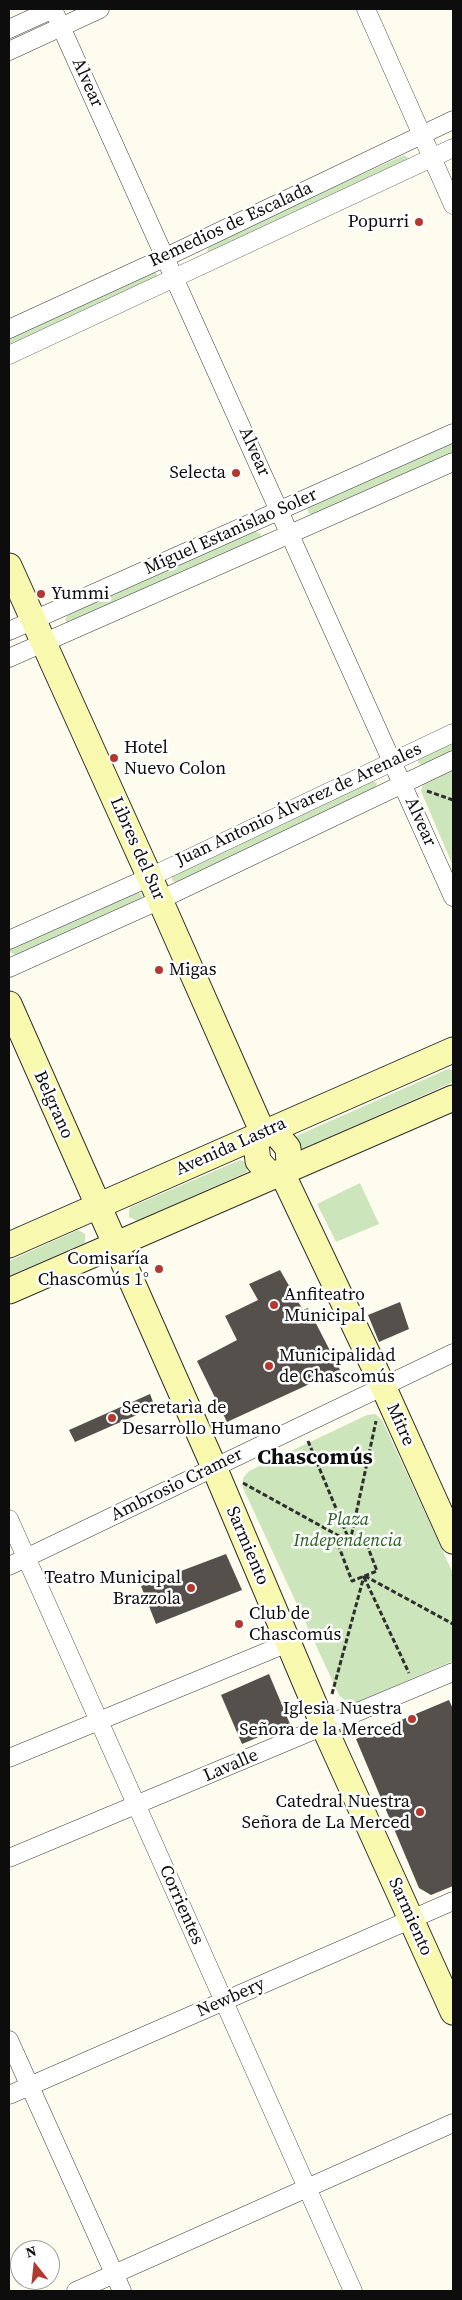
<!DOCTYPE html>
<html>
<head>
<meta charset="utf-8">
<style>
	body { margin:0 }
	#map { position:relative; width:462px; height:2300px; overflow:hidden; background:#fefcef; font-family:"Source Serif 4",serif }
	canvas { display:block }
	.frame { position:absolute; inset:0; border:10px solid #0d0d0d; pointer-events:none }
	.north { position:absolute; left:10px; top:2240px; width:50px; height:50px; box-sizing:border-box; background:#fff; border:1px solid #9e9e9e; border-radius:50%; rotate:344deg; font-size:14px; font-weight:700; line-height:20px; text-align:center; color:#0d0d0d }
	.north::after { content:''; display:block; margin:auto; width:18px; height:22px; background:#b23831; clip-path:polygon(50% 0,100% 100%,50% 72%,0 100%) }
</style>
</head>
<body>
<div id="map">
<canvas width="462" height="2300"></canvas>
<div class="frame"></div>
<div class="north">N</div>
</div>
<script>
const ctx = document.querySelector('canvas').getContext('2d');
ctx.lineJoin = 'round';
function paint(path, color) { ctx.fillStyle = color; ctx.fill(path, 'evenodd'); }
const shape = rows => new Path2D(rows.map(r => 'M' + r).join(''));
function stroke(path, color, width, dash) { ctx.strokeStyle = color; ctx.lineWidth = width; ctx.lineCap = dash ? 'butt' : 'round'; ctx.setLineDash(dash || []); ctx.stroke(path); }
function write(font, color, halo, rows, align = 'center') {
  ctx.font = font + ' "Source Serif 4",serif'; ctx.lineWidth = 5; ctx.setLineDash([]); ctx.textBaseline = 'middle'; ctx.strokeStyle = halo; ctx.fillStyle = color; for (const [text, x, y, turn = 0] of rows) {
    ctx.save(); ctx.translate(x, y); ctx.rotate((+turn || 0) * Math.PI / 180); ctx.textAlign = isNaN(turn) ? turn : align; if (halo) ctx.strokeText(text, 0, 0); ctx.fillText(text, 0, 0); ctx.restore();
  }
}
paint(shape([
	[404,155,410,159,209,253,207,251,210,244],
	[155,271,158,277,9,348,9,337],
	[453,442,453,453,315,516,308,513,308,508,311,506],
	[255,531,261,534,260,540,69,624,65,620,68,613],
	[453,741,453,753,423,766,418,763,418,759],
	[453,767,453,866,421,791,423,784,428,779],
	[371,780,377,783,375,789,176,883,172,880,172,876],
	[137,891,142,895,141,901,17,956,10,952,10,948],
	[448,1069,453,1070,453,1082,300,1150,294,1137],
	[240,1160,247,1163,247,1172,137,1221,129,1217,129,1210,131,1207],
	[360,1183,379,1224,336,1242,317,1204],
	[78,1230,85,1234,85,1243,9,1276,9,1261],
	[375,1414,382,1420,453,1573,453,1661,353,1704,345,1701,339,1695,243,1488,243,1478,249,1471,367,1415]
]), '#cde5bb');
paint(shape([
	[280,1270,303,1310,308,1308,340,1370,227,1422,197,1361,237,1340,225,1316,258,1300,249,1284],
	[400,1302,409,1329,379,1342,368,1315],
	[150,1394,155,1407,75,1442,69,1430],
	[226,1554,242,1590,156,1624,141,1586],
	[269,1674,290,1724,242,1744,221,1695],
	[449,1700,453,1709,453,1886,431,1895,419,1888,356,1739]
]), '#55504b');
const street = shape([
	[53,9,453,897],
	[366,9,453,205],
	[9,29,53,9],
	[9,51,100,9],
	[9,329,166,257,453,120],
	[9,355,453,148],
	[9,631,453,433],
	[9,658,453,462],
	[9,940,150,877,453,733],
	[9,968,160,900,453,760],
	[9,1519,353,2291],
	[9,1566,453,1353],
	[9,1758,288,1643],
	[9,1858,453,1672],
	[9,2040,122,2291],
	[9,2095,453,1901],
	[76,2291,453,2123]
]);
const secondary = shape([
	[9,566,160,900,263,1133],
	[9,1004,214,1467,324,1727,453,2012],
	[263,1133,277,1135,288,1148,289,1164,282,1173],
	[263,1133,256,1144,258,1161,269,1173,282,1173],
	[282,1173,383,1386,453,1541],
	[9,1245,453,1050],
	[9,1291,453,1098]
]);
stroke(street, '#404040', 19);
stroke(secondary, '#2f2f2f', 27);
stroke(shape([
	[427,791,453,800],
	[308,1441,350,1542],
	[243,1483,350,1542],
	[364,1537,377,1571,352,1581,339,1547,364,1537],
	[350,1542,376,1421],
	[365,1576,453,1624],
	[364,1577,409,1673],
	[332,1694,364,1576]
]), '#2f2f2f', 3, [5, 2.5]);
stroke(street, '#fff', 18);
stroke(secondary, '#f8f8af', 25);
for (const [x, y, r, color] of [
	[419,222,5,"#b23831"],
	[236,473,5,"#b23831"],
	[41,594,5,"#b23831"],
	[114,758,5,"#b23831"],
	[159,970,5,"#b23831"],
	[159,1269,5,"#b23831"],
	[274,1305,5,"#b23831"],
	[269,1366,5,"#b23831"],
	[112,1418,5,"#b23831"],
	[191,1588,5,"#b23831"],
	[239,1624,5,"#b23831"],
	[412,1719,5,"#b23831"],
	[420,1812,5,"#b23831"]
]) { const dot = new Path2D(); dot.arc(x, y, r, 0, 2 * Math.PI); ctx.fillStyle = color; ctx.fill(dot); stroke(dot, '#fff', 2); }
write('18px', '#0d0d0d', '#fff', [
	["Alvear",87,83,66],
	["Remedios de Escalada",231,225,-25],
	["Alvear",254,452,66],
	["Miguel Estanislao Soler",231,532,-24],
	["Juan Antonio Álvarez de Arenales",299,805,-25],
	["Alvear",420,822,66],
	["Libres del Sur",137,849,66],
	["Belgrano",53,1105,66],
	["Avenida Lastra",231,1147,-24],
	["Mitre",400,1425,66],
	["Ambrosio Cramer",177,1485,-26],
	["Sarmiento",247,1546,67],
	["Lavalle",231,1766,-23],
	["Corrientes",181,1905,66],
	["Sarmiento",410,1917,66],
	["Newbery",231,1998,-24]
]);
write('18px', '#0d0d0d', '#fff', [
	["Popurri",409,222,"right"],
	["Selecta",226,473,"right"],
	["Yummi",51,594],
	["Hotel",124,748],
	["Nuevo Colon",124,769],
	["Migas",169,970],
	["Comisaría",149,1259,"right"],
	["Chascomús 1°",149,1280,"right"],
	["Anfiteatro",284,1295],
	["Municipal",284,1316],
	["Municipalidad",279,1356],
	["de Chascomús",279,1377],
	["Secretarìa de",122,1408],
	["Desarrollo Humano",122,1429],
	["Teatro Municipal",181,1578,"right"],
	["Brazzola",181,1599,"right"],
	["Club de",249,1614],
	["Chascomús",249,1635],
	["Iglesia Nuestra",402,1709,"right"],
	["Señora de la Merced",402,1730,"right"],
	["Catedral Nuestra",410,1802,"right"],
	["Señora de La Merced",410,1823,"right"]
], 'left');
write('italic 18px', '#296023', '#fff', [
	["Plaza",348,1520],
	["Independencia",348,1541]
]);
write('bold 22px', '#0d0d0d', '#fff', [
	["Chascomús",315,1458]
]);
</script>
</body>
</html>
